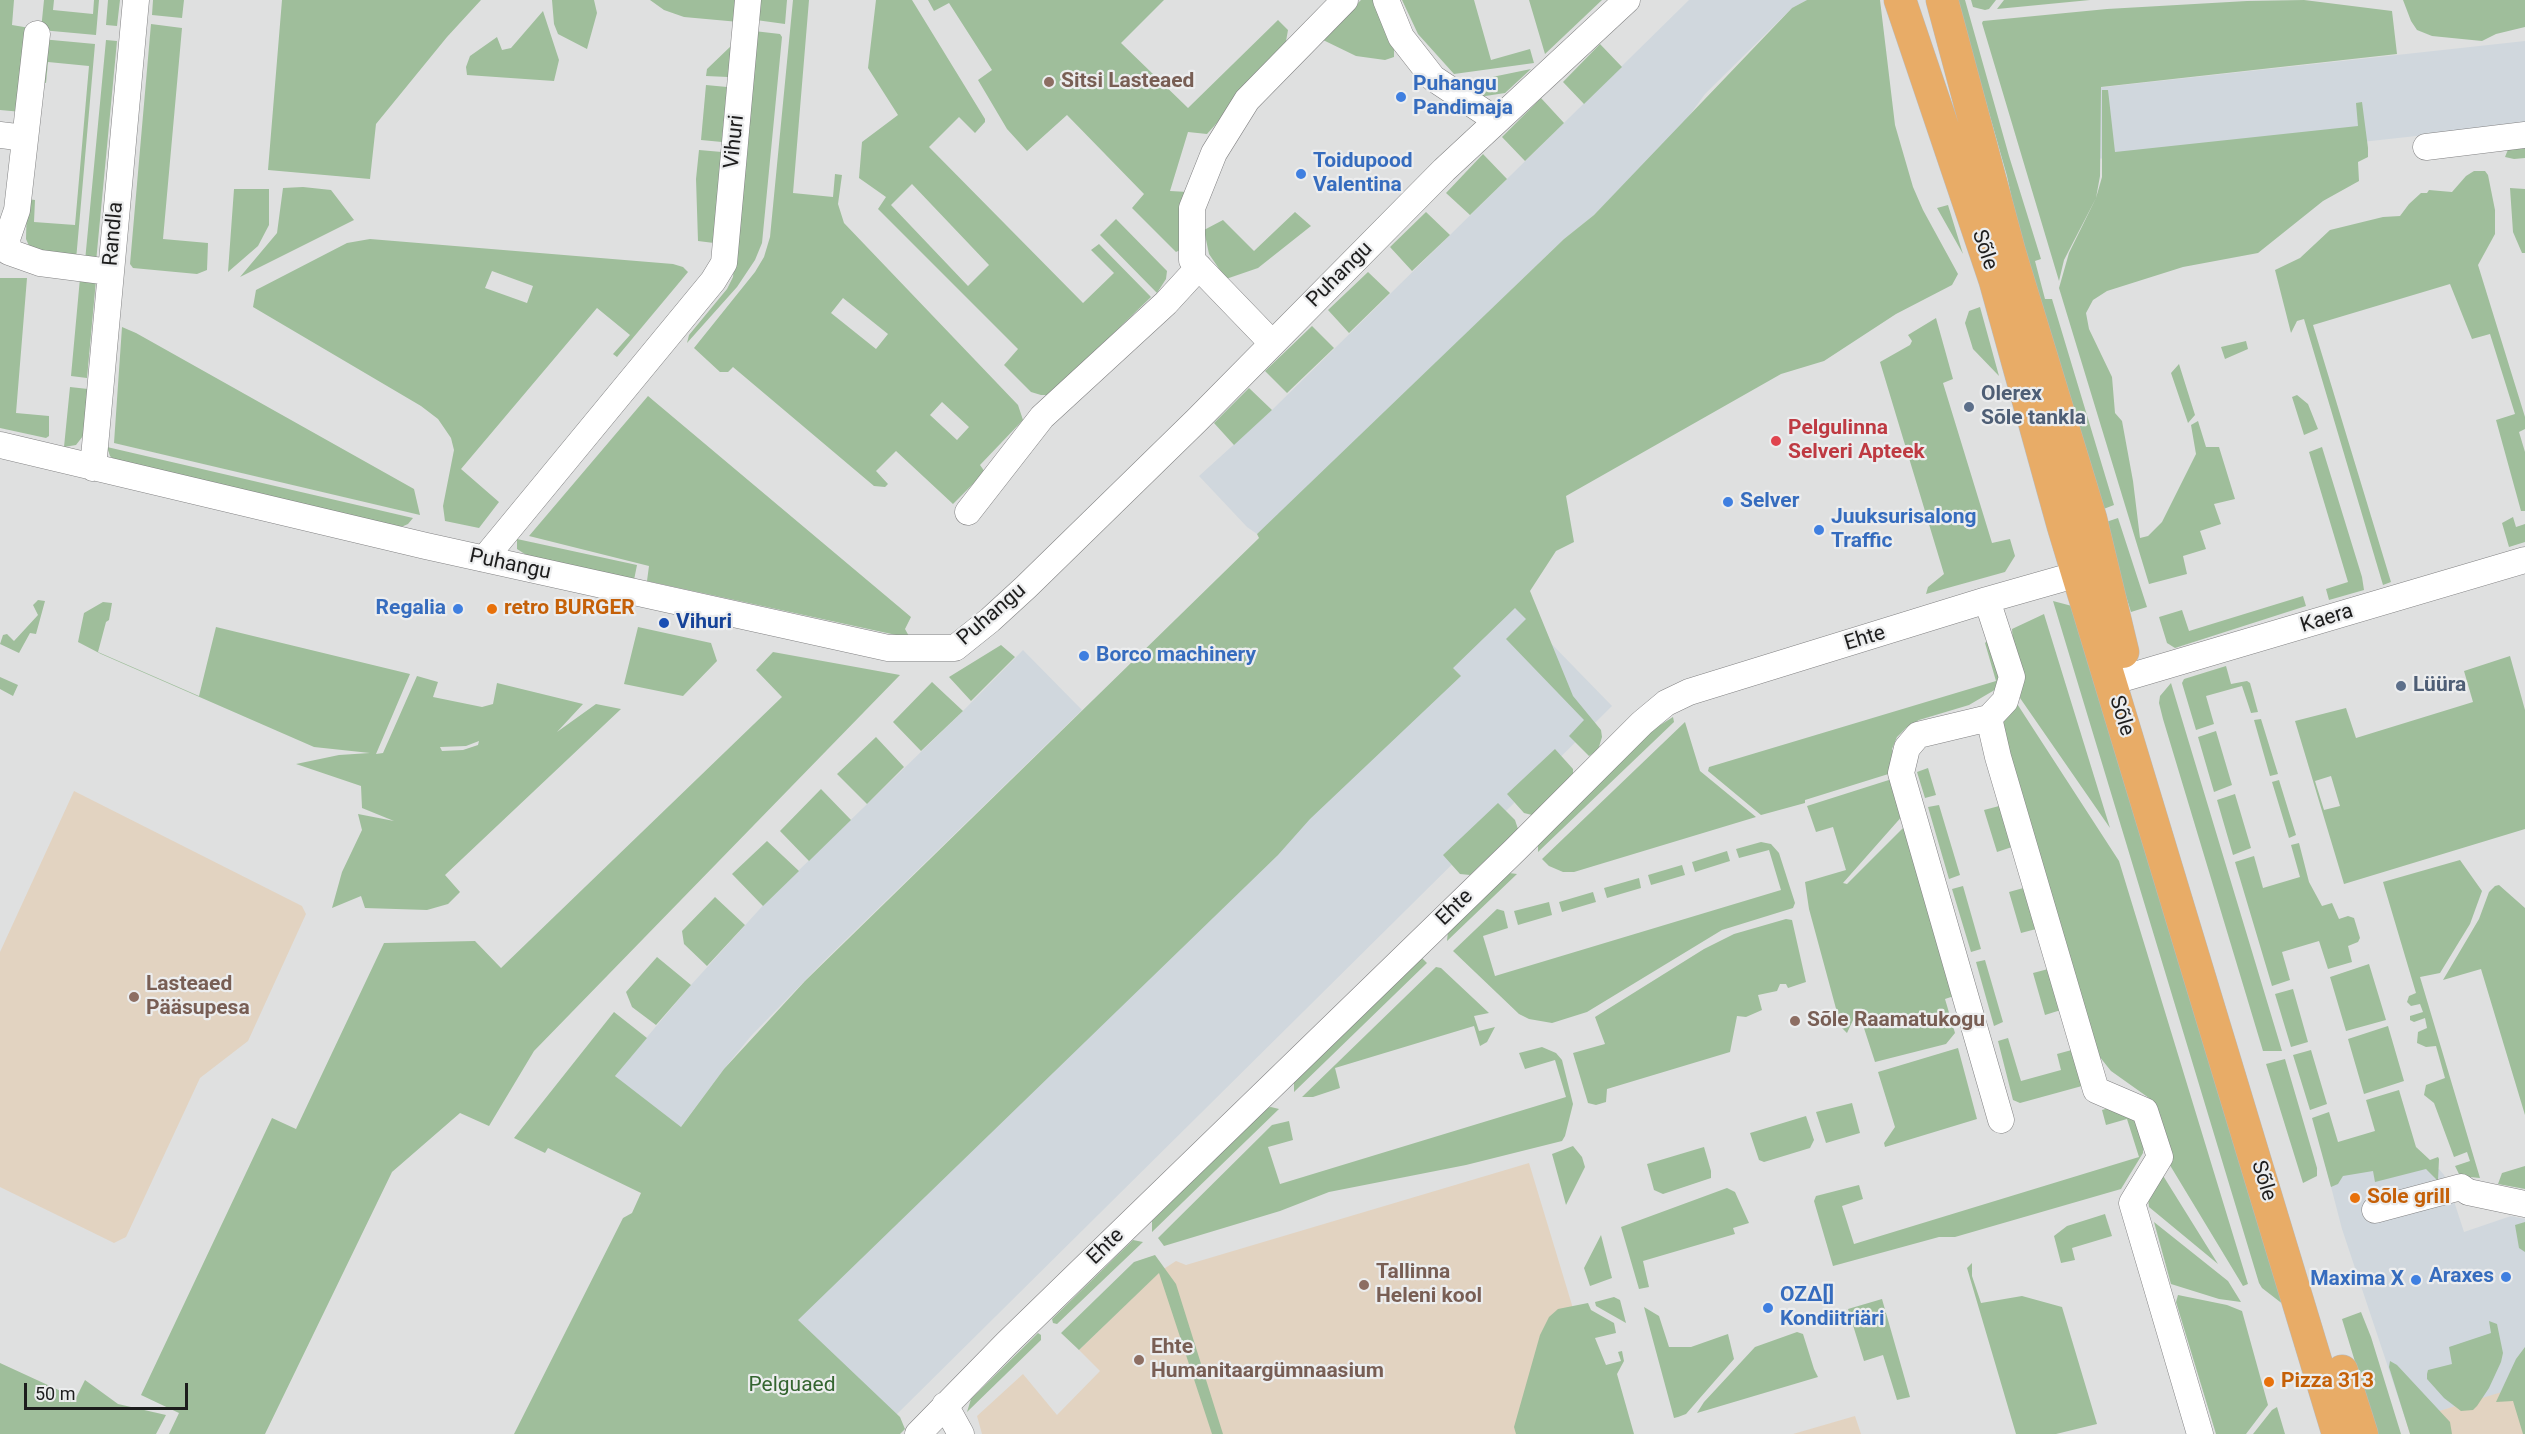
<!DOCTYPE html>
<html>
<head>
<meta charset="utf-8">
<style>
	body { margin:0 }
	#map { position:relative; width:2525px; height:1434px; overflow:hidden; background:#dfe0e0; font-family:Roboto,sans-serif }
	canvas { display:block }
	.scale { position:absolute; left:24px; top:1383px; width:164px; height:27px; box-sizing:border-box; border:3px solid #1d1d1d; border-top:0; padding-left:8px; font-size:18px; line-height:21px; white-space:nowrap; color:#1d1d1d; -webkit-text-stroke:4px #ecedee; paint-order:stroke }
</style>
</head>
<body>
<div id="map">
<canvas width="2525" height="1434"></canvas>
<div class="scale">50 m</div>
</div>
<script>
const ctx = document.querySelector('canvas').getContext('2d');
ctx.lineJoin = 'round';
function paint(path, color) { ctx.fillStyle = color; ctx.fill(path, 'evenodd'); }
const shape = rows => new Path2D(rows.map(r => 'M' + r).join(''));
function stroke(path, color, width, dash) { ctx.strokeStyle = color; ctx.lineWidth = width; ctx.lineCap = dash ? 'butt' : 'round'; ctx.setLineDash(dash || []); ctx.stroke(path); }
function write(font, color, halo, rows, align = 'center') {
  ctx.font = font + ' Roboto,sans-serif'; ctx.lineWidth = 4.5; ctx.setLineDash([]); ctx.textBaseline = 'middle'; ctx.strokeStyle = halo; ctx.fillStyle = color; for (const [text, x, y, turn = 0] of rows) {
    ctx.save(); ctx.translate(x, y); ctx.rotate((+turn || 0) * Math.PI / 180); ctx.textAlign = isNaN(turn) ? turn : align; if (halo) ctx.strokeText(text, 0, 0); ctx.fillText(text, 0, 0); ctx.restore();
  }
}
paint(shape([
	[1689,0,1807,0,1792,8,1705,94,1681,127,1594,215,1564,239,1296,498,1257,534,1247,527,1199,476,1272,410],
	[2525,41,2525,124,2153,165,2151,153,2044,165,2022,96],
	[1501,592,1612,706,893,1418,777,1305],
	[1023,650,1082,710,824,961,751,1036,724,1069,680,1128,668,1139,615,1075,691,985,767,901,958,716],
	[2323,1156,2439,1169,2444,1175,2452,1195,2464,1232,2511,1216,2525,1219,2525,1386,2406,1421,2342,1229]
]), '#d0d7dd');
paint(shape([
	[74,791,302,906,306,914,248,1041,200,1078,126,1237,114,1243,0,1187,0,952],
	[1529,1163,1611,1434,982,1434,977,1416,1023,1374,1057,1415,1100,1371,1079,1350,1159,1272,1176,1261,1186,1265],
	[2525,1385,2525,1434,2410,1434,2406,1421],
	[1855,1416,1861,1434,1793,1434]
]), '#e2d3c1');
paint(shape([
	[0,0,14,0,12,25,30,28,22,112,0,110],
	[44,0,54,0,53,10,93,14,94,0,99,0,96,35,41,30],
	[108,0,120,0,117,26,106,25],
	[153,0,184,0,182,18,152,15],
	[282,0,481,0,447,37,376,124,370,179,268,170],
	[552,0,594,0,597,13,587,49,558,34,554,24],
	[650,0,741,0,739,22,684,17,664,10],
	[758,0,787,0,785,24,756,20],
	[793,0,809,0,793,193,833,197,835,174,842,175,838,204,844,223,1018,405,1023,420,980,465,985,472,953,504,896,451,876,471,888,484,885,487,874,486,733,367,728,372,720,372,694,348,755,272,764,257,770,237],
	[843,298,888,334,876,349,831,313],
	[942,402,969,427,957,440,930,415],
	[876,0,912,0,985,119,985,122,975,133,959,117,929,147,1083,303,1114,273,1091,250,1099,244,1151,297,1050,395,1041,395,1031,392,1004,365,1018,349,878,209,886,197,859,178,862,142,898,115,868,68],
	[912,184,989,265,968,286,891,205],
	[928,0,1164,0,1121,43,1188,108,1278,20,1288,30,1285,47,1207,134,1188,132,1170,191,1188,192,1180,250,1176,252,1132,208,1144,194,1067,115,1027,151,1007,129,978,80,992,70,949,3,934,11],
	[1361,0,1373,0,1380,6,1394,45,1394,57,1385,60,1356,56,1321,39],
	[1402,0,1474,0,1491,60,1530,49,1534,63,1454,74,1418,34],
	[1529,0,1602,0,1545,54],
	[1807,0,1880,0,1895,125,1913,187,1923,210,1958,274,1952,285,1896,314,1824,361,1781,374,1566,496,1574,542,1556,551,1530,591,1573,696,1601,730,1602,737,1598,750,1589,756,1569,736,1584,720,1506,639,1526,619,1515,608,1453,668,1461,676,1310,819,1278,855,798,1320,900,1417,905,1429,900,1434,514,1434,623,1218,632,1213,641,1193,548,1148,545,1153,514,1138,614,1012,647,1038,615,1076,681,1127,724,1069,805,981,1259,538,1257,534,1564,239,1594,215,1792,8],
	[1957,0,1965,0,2009,156,2041,259,2035,261,2045,299,2052,299,2114,505,2101,510,2028,275,2007,176],
	[1971,0,1996,0,1989,9,1985,10,1973,7],
	[2004,0,2090,0,1997,9],
	[2304,0,2392,11,2397,54,2101,87,2100,176,2096,198,2102,177,2102,90,2108,90,2115,152,2358,126,2356,103,2362,102,2368,148,2368,157,2358,162,2359,181,2323,201,2258,253,2183,267,2107,291,2093,300,2086,313,2089,329,2112,377,2115,413,2122,421,2133,481,2140,538,2148,536,2162,522,2196,454,2191,425,2198,421,2206,447,2219,447,2235,499,2214,504,2221,524,2200,531,2206,549,2183,556,2187,574,2149,584,2059,288,2069,253,2096,198,2064,260,2059,281,1982,23,1983,21,2107,9,2247,1],
	[2403,0,2525,0,2525,27,2496,34,2482,41,2432,36,2417,30,2411,21],
	[543,11,559,60,554,81,467,75,466,67,470,56,497,37,502,50,511,48],
	[151,24,182,28,163,239,208,243,207,270,197,274,133,268,130,264],
	[754,31,780,34,782,37,762,243,755,260,737,287,687,343,689,335,727,289,733,277],
	[41,39,95,44,76,260,30,248,26,239,27,199,35,200,34,222,75,225,89,66,48,62,46,83,37,82],
	[106,40,117,41,96,262,85,261],
	[1600,44,1622,67,1584,104,1563,82],
	[732,45,728,77,706,76,707,69],
	[1531,69,1505,93,1479,97,1463,83],
	[706,85,727,87,722,142,701,140],
	[1541,98,1564,123,1525,161,1502,137],
	[2525,142,2525,158,2514,159,2505,157,2509,147],
	[699,150,722,152,714,243,698,241,696,179],
	[1483,154,1507,179,1470,215,1446,193],
	[2474,171,2485,171,2488,175,2495,210,2495,234,2478,265,2525,417,2525,429,2519,432,2525,452,2525,511,2521,511,2496,420,2515,414,2490,334,2472,339,2450,284,2313,325,2391,582,2383,585,2304,319,2297,321,2291,333,2275,270,2300,258,2330,230,2383,217,2400,216,2409,204,2421,193,2427,193,2429,190,2452,192,2466,176],
	[303,187,331,190,354,220,240,277,277,233,283,188],
	[2510,188,2525,189,2525,253,2522,253,2513,232],
	[234,189,269,189,269,225,258,246,228,272],
	[1948,205,1963,254,1937,208],
	[1295,212,1311,226,1258,268,1226,279,1209,254,1204,230,1223,220,1254,251],
	[1426,212,1450,235,1412,271,1390,247],
	[1116,219,1167,271,1166,279,1157,293,1100,235],
	[370,239,673,264,683,267,688,272,617,357,613,354,630,335,597,308,461,469,499,502,479,528,445,521,443,506,454,450,451,438,438,419,421,406,253,307,256,290,347,243],
	[492,271,533,286,527,303,485,288],
	[1368,272,1390,293,1349,333,1328,310],
	[0,278,27,278,16,413,49,416,49,436,46,438,0,428],
	[80,278,96,280,87,378,71,376],
	[1980,307,1999,376,1973,349,1965,323,1969,311],
	[1936,318,1953,379,1943,383,1992,543,2010,539,2015,556,2005,572,1926,594,1928,587,1944,574,1880,362,1910,345,1912,341,1908,335],
	[1312,326,1334,348,1287,393,1265,371],
	[122,327,136,333,414,489,420,515,114,443],
	[2246,341,2248,349,2225,359,2221,347],
	[2179,364,2195,415,2188,423,2171,373],
	[70,387,88,389,83,436,76,445,64,447],
	[1249,388,1272,410,1234,445,1214,423],
	[2297,395,2308,404,2318,429,2304,435,2292,397],
	[648,396,911,617,905,629,910,638,647,581,649,566,529,536],
	[107,447,413,518,408,524,399,528,117,463,110,456],
	[2322,447,2362,577,2364,590,2329,600,2326,589,2348,582,2309,452],
	[2513,517,2516,527,2525,524,2525,542,2509,547,2502,523],
	[2118,518,2147,607,2131,612,2103,523],
	[517,539,637,565,634,580,528,556,517,549],
	[2303,596,2306,606,2175,648,2167,643,2159,617,2182,610,2189,631],
	[38,600,45,601,36,634,30,633,19,653,0,644,3,635,7,634,14,641,38,615,33,605],
	[2053,601,2072,606,2284,1305,2262,1288,2259,1283],
	[103,602,112,603,109,620,106,622,98,652,199,696,216,627,410,674,376,754,383,753,417,676,438,682,433,697,482,707,493,704,497,683,583,704,557,732,596,704,621,709,445,875,460,892,448,904,427,910,365,908,361,896,332,908,342,872,362,830,358,814,394,821,362,808,361,786,296,764,339,755,370,753,314,747,101,654,78,642,84,613],
	[479,741,478,745,463,750,442,751,440,747,466,746],
	[2044,614,2110,828,2020,698,2022,676,2013,643,2012,629],
	[638,627,711,643,717,661,683,696,624,684],
	[1991,637,2002,678,1998,688,1969,705,1919,720,1906,728,1897,737,1892,749,1898,771,1805,800,1805,803,1761,815,1708,771,1709,767,1996,681,1985,643],
	[1001,645,1015,657,971,701,949,677],
	[773,652,900,675,534,1051,489,1126,460,1113,392,1172,265,1434,169,1434,179,1413,141,1395,272,1118,296,1129,384,943,475,941,501,968,782,697,756,670],
	[2510,656,2525,710,2525,829,2344,884,2295,721,2346,708,2356,738,2473,702,2464,671],
	[2331,776,2340,806,2324,810,2315,781],
	[2226,666,2231,684,2247,681,2250,683,2258,712,2251,713,2242,686,2206,696,2214,724,2196,730,2182,683,2184,679],
	[0,677,18,685,13,696,0,689],
	[932,682,963,711,921,751,893,722],
	[2171,683,2282,1051,2263,1051,2163,719,2159,703,2160,696],
	[2012,696,2119,861,2248,1284,2243,1286,2165,1157,2156,1115,2149,1098,2111,1071,2099,1056,2008,751,2003,719],
	[1673,717,1674,722,1538,852,1538,843,1543,838,1654,729],
	[2261,719,2278,774,2270,776,2254,720],
	[1685,722,1700,771,1756,817,1574,872,1563,872,1549,866,1542,859],
	[2216,731,2232,785,2214,792,2198,737],
	[876,737,904,767,867,804,837,774],
	[1555,749,1573,769,1573,775,1532,815,1524,813,1507,794],
	[1928,768,1936,795,1925,798,1917,772],
	[1892,779,1904,814,1843,883,1847,884,1906,825,1957,995,1945,999,1955,1033,1946,1044,1875,1062,1862,1022,1854,1018,1847,1033,1841,1027,1809,909,1805,882,1846,870,1833,827,1816,832,1807,806],
	[2279,780,2296,835,2289,838,2272,782],
	[821,789,851,820,809,861,780,831],
	[2235,794,2251,848,2233,855,2217,800],
	[1498,803,1515,820,1518,829,1470,875,1460,874,1443,855],
	[1939,805,1960,875,1949,879,1928,807],
	[2003,805,2015,846,1997,852,1984,810],
	[767,841,799,871,763,906,732,874],
	[1761,842,1771,844,1779,853,1795,903,1793,908,1722,930,1587,1012,1552,1023,1529,1019,1519,1014,1453,951,1497,909,1504,911,1508,928,1483,936,1495,976,1781,890,1769,850,1739,858,1736,849],
	[2299,843,2309,882,2322,906,2332,903,2339,919,2348,916,2354,918,2360,938,2358,942,2348,946,2352,962,2328,969,2319,941,2282,952,2290,980,2272,986,2235,862,2254,856,2263,888,2300,877,2291,845],
	[1727,851,1730,861,1695,872,1692,862],
	[2460,860,2482,891,2470,924,2440,973,2420,977,2480,1178,2460,1176,2455,1166,2470,1161,2467,1152,2454,1157,2434,1103,2424,1095,2426,1085,2445,1078,2436,1046,2426,1047,2417,1043,2418,1032,2427,1028,2425,1018,2414,1022,2410,1020,2410,1016,2423,1012,2420,1004,2411,1006,2407,1002,2409,996,2416,993,2383,882],
	[1682,865,1685,875,1651,885,1648,875],
	[1509,873,1517,874,1447,941,1448,931],
	[1639,878,1641,888,1607,898,1604,888],
	[2499,885,2525,908,2525,1115,2481,969,2443,980,2479,919,2489,892,2495,886],
	[1963,886,1981,949,1971,952,1952,889],
	[2027,887,2040,928,2021,933,2009,892],
	[1593,892,1596,902,1562,912,1559,902],
	[715,897,745,925,707,966,684,944,682,931],
	[1549,902,1552,915,1518,925,1514,911],
	[1786,919,1792,920,1806,982,1788,988,1786,984,1780,984,1777,991,1758,995,1762,1010,1746,1017,1737,1016,1730,1052,1607,1089,1606,1102,1596,1105,1588,1103,1573,1053,1605,1044,1595,1017,1704,949,1734,934],
	[657,957,691,985,656,1025,632,1007,626,992],
	[1421,957,1427,963,1294,1092,1294,1081],
	[1985,960,2003,1022,1994,1026,1976,962],
	[2369,964,2386,1020,2346,1031,2330,977],
	[1436,967,1441,968,1489,1013,1474,1016,1479,1031,1495,1027,1487,1042,1480,1046,1474,1026,1335,1068,1340,1088,1313,1097,1302,1097],
	[2052,968,2064,1009,2045,1015,2033,973],
	[2293,989,2308,1042,2291,1047,2275,994],
	[2388,1026,2404,1081,2364,1094,2348,1039],
	[2008,1038,2021,1081,2061,1070,2057,1054,2079,1048,2083,1080,2082,1086,2020,1103,2013,1100,1998,1041],
	[1542,1047,1556,1053,1562,1060,1573,1104,1565,1136,1562,1141,1466,1165,1329,1192,1280,1211,1164,1246,1158,1238,1272,1125,1289,1121,1293,1140,1268,1147,1280,1184,1566,1097,1555,1060,1525,1069,1519,1053],
	[1958,1048,1977,1119,1885,1147,1884,1143,1895,1127,1878,1072],
	[2311,1050,2327,1104,2310,1110,2293,1055],
	[2285,1059,2317,1168,2317,1176,2303,1183,2266,1064],
	[2399,1090,2416,1147,2430,1160,2438,1157,2439,1159,2438,1181,2426,1169,2375,1182,2373,1171,2343,1176,2338,1184,2331,1187,2312,1118,2329,1112,2338,1142,2375,1131,2366,1100],
	[1852,1103,1860,1133,1826,1143,1816,1112],
	[2116,1106,2132,1114,2143,1142,2143,1153,2121,1189,1955,1237,1939,1237,1833,1266,1814,1201,1816,1196,1859,1185,1863,1199,1842,1206,1854,1244,2139,1157,2127,1119,2106,1125,2102,1110],
	[1271,1107,1279,1109,1152,1232,1152,1221,1266,1108],
	[1806,1116,1814,1140,1810,1148,1764,1162,1759,1160,1750,1133],
	[1573,1146,1582,1157,1585,1167,1566,1205,1552,1154],
	[1704,1147,1711,1171,1711,1178,1663,1194,1654,1190,1647,1164],
	[2525,1166,2525,1189,2498,1184,2502,1173],
	[2162,1174,2218,1264,2149,1207,2148,1199],
	[1727,1188,1735,1192,1749,1223,1733,1228,1735,1234,1643,1261,1649,1287,1639,1289,1621,1227],
	[2105,1214,2112,1236,2072,1248,2075,1260,2061,1263,2054,1236,2067,1226],
	[2154,1222,2228,1281,2241,1302,2219,1299,2171,1284],
	[2525,1222,2525,1252,2519,1248,2515,1225],
	[1601,1235,1612,1278,1590,1286,1584,1268],
	[1133,1240,1143,1242,1057,1324,1053,1323,1052,1319],
	[1155,1255,1176,1284,1223,1434,1212,1434,1159,1273,1079,1350,1061,1333,1134,1262],
	[1972,1263,1972,1276,1981,1303,2022,1296,2062,1307,2097,1424,2056,1434,2016,1434,1967,1268],
	[2178,1295,2227,1305,2242,1311,2268,1405,2246,1434,2216,1434,2176,1302],
	[1614,1297,1620,1300,1626,1323,1596,1306,1595,1302],
	[1882,1299,1910,1397,1897,1400,1883,1355,1864,1361,1848,1309],
	[1588,1303,1591,1310,1614,1323,1616,1333,1595,1338,1606,1365,1621,1361,1618,1352,1622,1351,1624,1361,1617,1374,1634,1434,1516,1434,1514,1427,1540,1335,1549,1317,1558,1309],
	[1644,1307,1659,1316,1669,1347,1691,1347,1728,1334,1734,1359,1686,1414,1678,1417,1674,1418],
	[2361,1312,2371,1337,2401,1434,2377,1434,2342,1319],
	[2489,1321,2497,1324,2503,1353,2501,1362,2489,1388,2477,1406,2473,1410,2461,1411,2444,1398,2427,1379,2427,1374,2428,1370,2452,1364,2449,1347,2491,1333],
	[1797,1332,1803,1334,1814,1369,1818,1377,1697,1413,1704,1402,1755,1347],
	[1038,1333,1041,1335,1041,1340,967,1412,971,1399],
	[2525,1347,2525,1434,2523,1434,2513,1401,2496,1402,2516,1359],
	[2390,1361,2397,1365,2450,1422,2452,1434,2410,1434,2389,1367],
	[0,1363,76,1398,85,1380,118,1404,166,1415,156,1434,0,1434],
	[2277,1407,2285,1434,2253,1434,2272,1410]
]), '#9fbe9b');
const minor = shape([
	[1386,0,1401,37,1433,78,1496,120],
	[37,34,17,210,7,239,9,252,40,263,110,272],
	[0,135,25,138],
	[2426,147,2525,135],
	[1272,343,1192,260,1192,208,1214,153,1247,100,1345,0],
	[0,445,426,546,888,648,955,648,990,620,1026,587,1197,420,1444,170,1627,0],
	[93,468,136,0],
	[968,512,1042,417,1166,303,1199,267],
	[484,559,713,281,724,263,748,0],
	[1987,600,2012,677,2005,701,1989,718,1998,757,2096,1090,2145,1111,2160,1157,2132,1203,2200,1434],
	[2111,682,2525,560],
	[1989,718,1918,735,1907,748,1901,773,2001,1120],
	[2375,1210,2461,1187,2468,1192,2525,1204],
	[945,1405,961,1434],
	[918,1434,1007,1343,1515,850,1642,723,1666,703,1689,692,1987,600,2096,569]
]);
const major = shape([
	[1900,0,1995,281,2063,526,2338,1434],
	[1942,0,2010,253,2091,519,2123,652],
	[2342,1371,2362,1434]
]);
stroke(minor, '#828283', 27);
stroke(major, '#bbb', 33);
stroke(minor, '#fff', 26);
stroke(major, '#e8ac67', 32);
for (const [x, y, r, color] of [
	[1049,82,6,"#8d6e63"],
	[1401,97,6,"#3f7fe0"],
	[1301,174,6,"#3f7fe0"],
	[1969,407,6,"#5c6f8a"],
	[1776,441,6,"#e0444e"],
	[1728,502,6,"#3f7fe0"],
	[1819,530,6,"#3f7fe0"],
	[458,609,6,"#3f7fe0"],
	[492,609,6,"#e8710a"],
	[664,623,6,"#1a4fb4"],
	[1084,656,6,"#3f7fe0"],
	[2401,686,6,"#5c6f8a"],
	[134,997,6,"#8d6e63"],
	[1795,1021,6,"#8d6e63"],
	[2355,1198,6,"#e8710a"],
	[2506,1277,6,"#3f7fe0"],
	[2416,1280,6,"#3f7fe0"],
	[1364,1285,6,"#8d6e63"],
	[1768,1308,6,"#3f7fe0"],
	[1139,1360,6,"#8d6e63"],
	[2269,1382,6,"#e8710a"]
]) { const dot = new Path2D(); dot.arc(x, y, r, 0, 2 * Math.PI); ctx.fillStyle = color; ctx.fill(dot); stroke(dot, '#ecedee', 2); }
write('bold 21px', '#785e54', '#ecedee', [
	["Sitsi Lasteaed",1061,82],
	["Lasteaed",146,985],
	["Pääsupesa",146,1009],
	["Sõle Raamatukogu",1807,1021],
	["Tallinna",1376,1273],
	["Heleni kool",1376,1297],
	["Ehte",1151,1348],
	["Humanitaargümnaasium",1151,1372]
], 'left');
write('bold 21px', '#366cbe', '#ecedee', [
	["Puhangu",1413,85],
	["Pandimaja",1413,109],
	["Toidupood",1313,162],
	["Valentina",1313,186],
	["Selver",1740,502],
	["Juuksurisalong",1831,518],
	["Traffic",1831,542],
	["Regalia",446,609,"right"],
	["Borco machinery",1096,656],
	["Araxes",2494,1277,"right"],
	["Maxima X",2404,1280,"right"],
	["OZ∆[]",1780,1296],
	["Kondiitriäri",1780,1320]
], 'left');
write('21px', '#1d1d1d', '#ecedee', [
	["Vihuri",735,142,-84],
	["Randla",114,234,-85],
	["Sõle",1984,250,71],
	["Puhangu",1340,275,-45],
	["Puhangu",510,565,12],
	["Puhangu",992,615,-41],
	["Kaera",2327,619,-17],
	["Ehte",1865,639,-17],
	["Sõle",2121,716,73],
	["Ehte",1455,908,-44],
	["Sõle",2263,1181,73],
	["Ehte",1106,1247,-44]
]);
write('bold 21px', '#4e5e75', '#ecedee', [
	["Olerex",1981,395],
	["Sõle tankla",1981,419],
	["Lüüra",2413,686]
], 'left');
write('bold 21px', '#be3a42', '#ecedee', [
	["Pelgulinna",1788,429],
	["Selveri Apteek",1788,453]
], 'left');
write('bold 21px', '#c56008', '#ecedee', [
	["retro BURGER",504,609],
	["Sõle grill",2367,1198],
	["Pizza 313",2281,1382]
], 'left');
write('bold 21px', '#164399', '#ecedee', [
	["Vihuri",676,623]
], 'left');
write('21px', '#346530', '#ecedee', [
	["Pelguaed",792,1386]
]);
</script>
</body>
</html>
